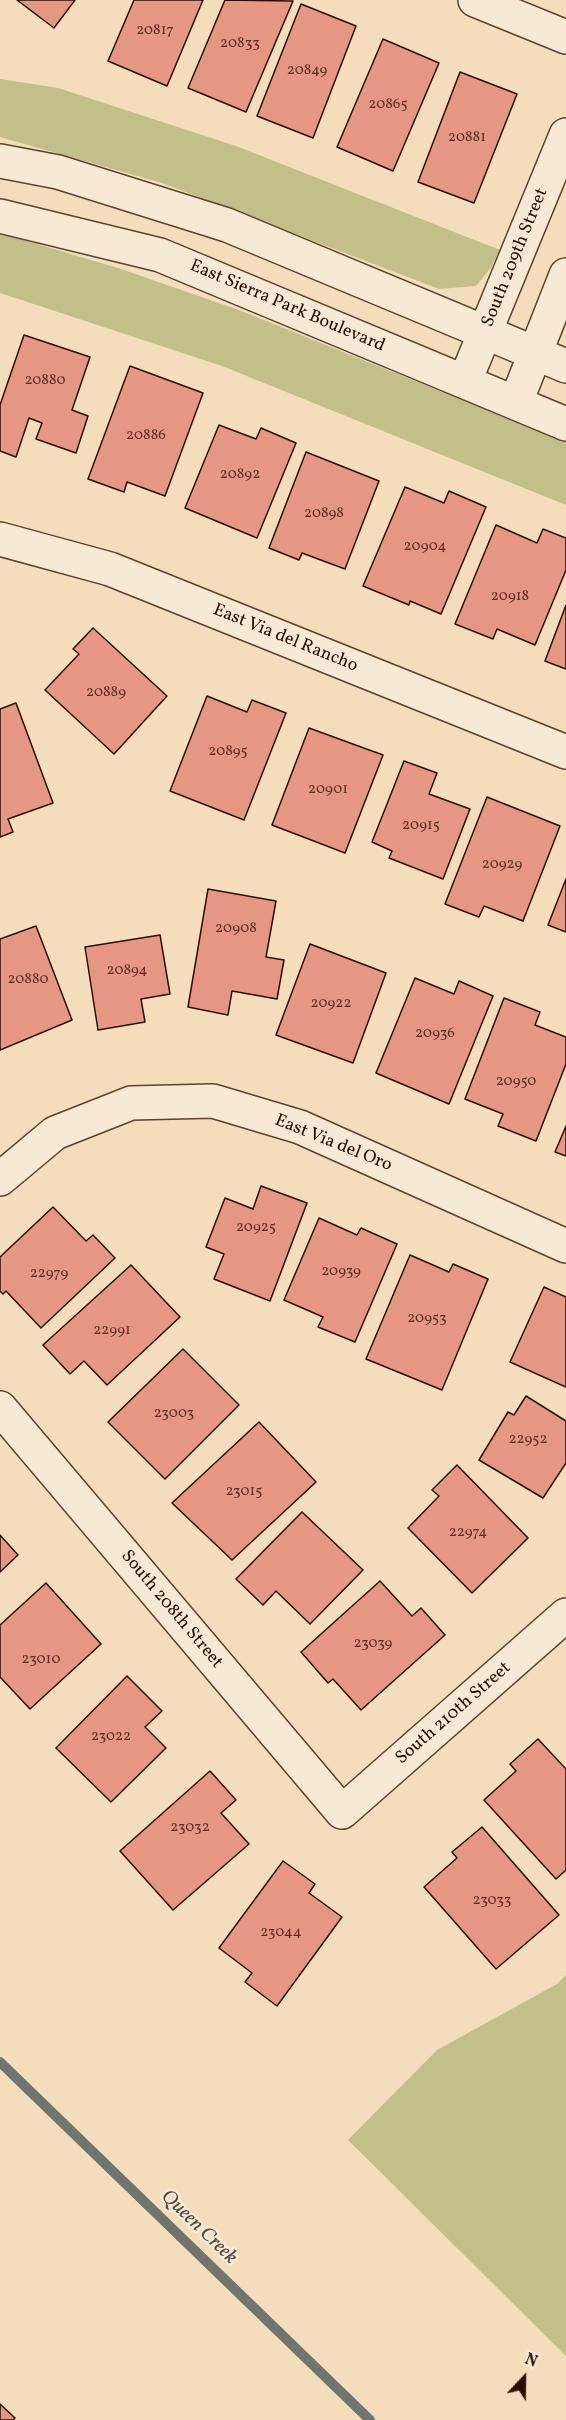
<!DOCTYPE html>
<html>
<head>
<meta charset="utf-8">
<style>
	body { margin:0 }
	#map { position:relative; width:566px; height:2420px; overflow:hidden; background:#f3ddbb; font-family:Vollkorn,serif }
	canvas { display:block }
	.north { position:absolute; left:494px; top:2348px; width:60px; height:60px; -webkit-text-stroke:4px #f7e9d3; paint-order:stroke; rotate:22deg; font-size:16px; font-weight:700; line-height:24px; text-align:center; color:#2a0f00 }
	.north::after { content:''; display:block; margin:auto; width:21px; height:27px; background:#2a0f00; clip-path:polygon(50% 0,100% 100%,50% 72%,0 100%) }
</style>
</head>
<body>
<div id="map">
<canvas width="566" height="2420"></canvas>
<div class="north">N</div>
</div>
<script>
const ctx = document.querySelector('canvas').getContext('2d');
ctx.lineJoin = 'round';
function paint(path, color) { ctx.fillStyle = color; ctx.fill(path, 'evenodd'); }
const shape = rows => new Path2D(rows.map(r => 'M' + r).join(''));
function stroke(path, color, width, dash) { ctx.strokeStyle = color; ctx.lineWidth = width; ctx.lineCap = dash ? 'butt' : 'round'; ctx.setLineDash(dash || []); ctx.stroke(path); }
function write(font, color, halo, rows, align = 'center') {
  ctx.font = font + ' Vollkorn,serif'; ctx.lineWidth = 5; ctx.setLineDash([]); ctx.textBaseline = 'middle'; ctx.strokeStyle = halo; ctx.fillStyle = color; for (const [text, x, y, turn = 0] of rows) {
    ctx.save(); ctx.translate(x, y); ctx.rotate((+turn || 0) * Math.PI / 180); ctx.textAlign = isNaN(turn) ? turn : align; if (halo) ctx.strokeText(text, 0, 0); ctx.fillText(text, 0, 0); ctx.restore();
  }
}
paint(shape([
	[0,79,58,88,236,146,500,250,490,269,476,286,439,289,162,183,0,137],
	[0,233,121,269,239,310,566,442,566,505,222,366,0,293],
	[566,1975,566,2356,348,2140,437,2050,557,1984]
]), '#c3bf8b');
stroke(shape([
	[0,2062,370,2420]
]), '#717570', 10);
const building = shape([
	[17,0,75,0,54,28,17,0],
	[134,0,203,0,167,86,108,61,134,0],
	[225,0,293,1,246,112,188,88,225,0],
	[301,4,356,26,313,138,257,116,301,4],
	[383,39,439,63,393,171,337,147,383,39],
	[460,72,517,94,474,203,418,182,460,72],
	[24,335,90,357,72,410,88,416,76,453,36,439,42,423,29,418,16,457,0,451,0,405,24,335],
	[130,366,203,393,165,496,127,482,124,492,88,479,130,366],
	[219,425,256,439,261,428,296,443,257,538,185,508,219,425],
	[306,452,379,481,345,569,302,553,299,560,269,548,306,452],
	[405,487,444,503,449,491,486,507,441,614,410,601,409,605,363,586,405,487],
	[496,525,537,543,543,529,566,538,566,570,535,645,497,629,493,639,455,624,496,525],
	[566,605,566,669,545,661,566,605],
	[93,628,167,696,114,754,45,690,79,654,73,649,93,628],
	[207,696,247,712,252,700,286,713,244,820,170,791,207,696],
	[16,703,53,803,8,819,13,832,0,837,0,709,16,703],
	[309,728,383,755,345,853,272,825,309,728],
	[404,761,437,773,429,794,470,809,443,879,389,858,392,851,372,842,404,761],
	[487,797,560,826,523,921,484,906,479,917,445,904,487,797],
	[566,879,566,932,548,925,566,879],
	[208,889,276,901,266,957,284,960,277,999,232,991,228,1015,188,1007,208,889],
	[36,926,72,1020,0,1050,0,939,36,926],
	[160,935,170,994,141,999,145,1022,98,1030,85,947,160,935],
	[310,944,386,973,353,1063,276,1035,310,944],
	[415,978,454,994,459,981,493,996,449,1104,376,1073,415,978],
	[504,998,540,1012,535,1025,566,1037,566,1064,536,1141,498,1126,503,1114,465,1099,504,998],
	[566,1126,566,1156,555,1152,566,1126],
	[261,1186,307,1203,270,1301,214,1279,224,1254,206,1247,225,1198,253,1209,261,1186],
	[53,1207,86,1241,93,1235,115,1258,41,1328,6,1291,3,1294,0,1291,0,1257,53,1207],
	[319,1218,357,1235,361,1228,397,1244,355,1342,318,1327,323,1317,284,1300,319,1218],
	[410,1255,449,1272,453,1264,488,1279,442,1390,366,1359,410,1255],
	[131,1265,180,1317,107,1385,84,1361,70,1374,43,1345,131,1265],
	[544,1287,566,1297,566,1387,510,1362,544,1287],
	[183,1349,239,1405,165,1479,108,1422,183,1349],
	[526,1396,566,1421,566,1463,543,1498,479,1460,508,1412,514,1415,526,1396],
	[259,1422,316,1482,232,1560,172,1503,259,1422],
	[457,1465,528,1538,472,1593,408,1528,439,1496,432,1490,457,1465],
	[302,1512,363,1570,310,1624,276,1591,263,1605,236,1579,302,1512],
	[0,1535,18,1555,0,1572,0,1535],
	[380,1581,412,1616,421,1608,445,1635,361,1710,333,1679,328,1683,301,1652,380,1581],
	[46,1583,101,1644,30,1709,0,1677,0,1625,46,1583],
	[127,1676,162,1711,145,1727,166,1748,111,1802,56,1748,127,1676],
	[538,1739,566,1769,566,1870,556,1879,484,1800,516,1771,510,1764,538,1739],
	[210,1771,236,1800,221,1813,249,1844,173,1910,120,1851,210,1771],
	[482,1827,559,1915,496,1969,424,1887,457,1858,452,1852,482,1827],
	[283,1861,315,1884,309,1893,342,1917,277,2006,245,1982,252,1973,219,1948,283,1861],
	[0,2404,15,2418,13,2420,0,2420,0,2404]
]);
paint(building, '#e59783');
stroke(building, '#2a0f00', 1.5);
const street = shape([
	[475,0,566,37],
	[0,161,58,172,227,225,566,366],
	[0,216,160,255,566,424],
	[465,381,566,135],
	[516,402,566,275],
	[0,539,110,569,566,752],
	[0,1179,55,1133,131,1103,213,1101,300,1127,566,1246],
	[0,1408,342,1812,566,1615]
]);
stroke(street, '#5c422f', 36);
stroke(street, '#f7e9d3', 33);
write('15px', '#593121', null, [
	["20817",155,31],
	["20833",240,44],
	["20849",307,71],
	["20865",388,105],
	["20881",467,138],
	["20880",45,381],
	["20886",146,436],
	["20892",240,475],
	["20898",324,514],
	["20904",425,547],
	["20918",510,597],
	["20889",106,693],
	["20895",228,752],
	["20901",328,790],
	["20915",421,826],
	["20929",502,865],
	["20908",236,929],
	["20894",127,971],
	["20880",28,980],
	["20922",331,1004],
	["20936",435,1034],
	["20950",516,1082],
	["20925",256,1228],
	["20939",341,1272],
	["22979",49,1274],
	["20953",427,1319],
	["22991",112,1331],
	["23003",174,1414],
	["22952",528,1440],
	["23015",244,1492],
	["22974",468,1533],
	["23039",373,1644],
	["23010",41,1660],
	["23022",111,1737],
	["23032",190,1828],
	["23033",492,1901],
	["23044",281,1933]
]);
write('18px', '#2a0f00', '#f7e9d3', [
	["South 209th Street",516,258,-68],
	["East Sierra Park Boulevard",287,307,23],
	["East Via del Rancho",285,639,22],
	["East Via del Oro",333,1144,22],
	["South 208th Street",171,1610,50],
	["South 210th Street",454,1714,-41]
]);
write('italic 20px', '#534a41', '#f7e9d3', [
	["Queen Creek",198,2228,44]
]);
</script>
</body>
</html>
